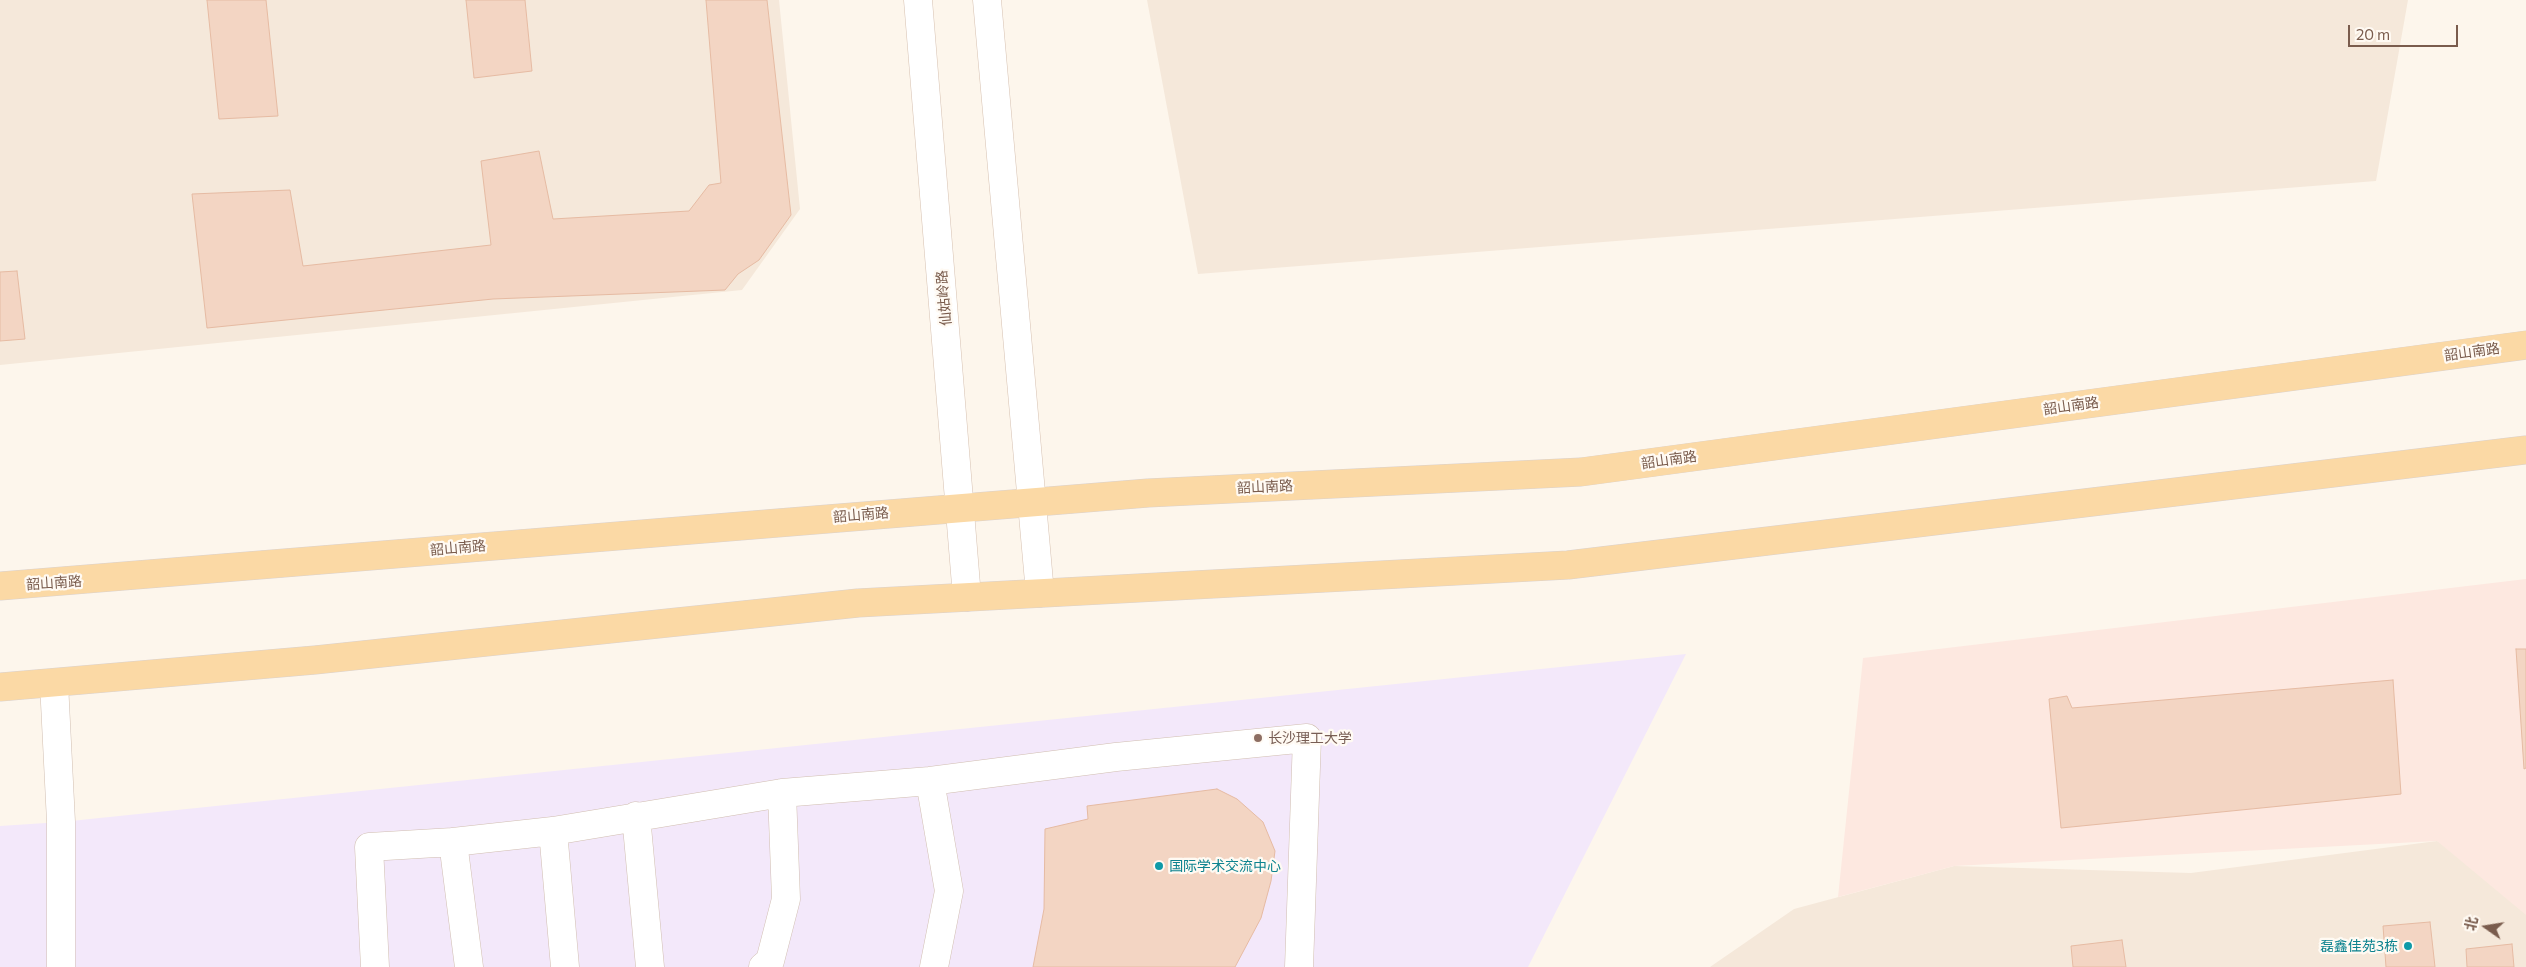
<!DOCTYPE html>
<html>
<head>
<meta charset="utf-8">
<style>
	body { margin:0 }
	#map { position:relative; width:2526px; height:967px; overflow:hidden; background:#fdf6ec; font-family:Commissioner,"Noto Sans SC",sans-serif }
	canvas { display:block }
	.north { position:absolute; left:2461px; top:902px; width:50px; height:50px; -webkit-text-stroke:4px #fffaf3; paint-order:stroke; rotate:283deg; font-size:14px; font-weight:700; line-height:20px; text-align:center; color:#7a5c4d }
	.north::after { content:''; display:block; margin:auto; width:18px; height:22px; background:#7a5c4d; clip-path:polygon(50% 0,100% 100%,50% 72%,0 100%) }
	.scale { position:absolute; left:2348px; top:25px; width:110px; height:22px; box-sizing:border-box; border:2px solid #7a5c4d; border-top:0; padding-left:6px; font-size:15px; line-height:18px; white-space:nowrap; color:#7a5c4d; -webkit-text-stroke:4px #fffaf3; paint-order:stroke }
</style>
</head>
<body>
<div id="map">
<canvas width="2526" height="967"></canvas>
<div class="north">北</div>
<div class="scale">20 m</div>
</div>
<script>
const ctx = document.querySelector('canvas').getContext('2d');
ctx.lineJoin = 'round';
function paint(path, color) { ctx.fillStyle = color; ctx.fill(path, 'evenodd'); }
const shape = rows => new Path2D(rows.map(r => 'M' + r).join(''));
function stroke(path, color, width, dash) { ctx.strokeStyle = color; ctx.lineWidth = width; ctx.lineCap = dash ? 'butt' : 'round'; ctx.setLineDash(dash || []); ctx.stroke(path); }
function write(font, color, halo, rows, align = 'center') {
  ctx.font = font + ' Commissioner,"Noto Sans SC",sans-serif'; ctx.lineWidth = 4.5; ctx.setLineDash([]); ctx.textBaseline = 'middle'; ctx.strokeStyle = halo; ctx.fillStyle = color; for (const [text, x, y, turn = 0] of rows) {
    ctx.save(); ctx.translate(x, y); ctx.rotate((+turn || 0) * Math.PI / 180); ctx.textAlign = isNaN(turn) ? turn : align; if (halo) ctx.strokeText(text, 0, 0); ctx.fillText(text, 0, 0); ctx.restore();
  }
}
paint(shape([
	[0,0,779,0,800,209,742,290,0,365],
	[1147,0,2408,0,2376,181,1198,274],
	[2437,841,2526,882,2526,967,1710,967,1794,909,1954,866,2191,873]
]), '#f5e8da');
paint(shape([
	[2526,579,2526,915,2437,841,1954,866,1838,897,1863,658]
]), '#fde8e0');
paint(shape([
	[1686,654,1528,967,0,967,0,826,61,822]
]), '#f3e8fa');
const building = shape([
	[207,0,266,0,278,116,219,119,207,0],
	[466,0,525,0,532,71,474,78,466,0],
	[706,0,767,0,791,215,759,260,738,274,725,290,493,299,207,328,192,194,290,190,303,266,491,245,481,161,539,151,553,219,689,211,709,185,721,183,706,0],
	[17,271,25,339,0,341,0,272,17,271],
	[2516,649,2526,649,2526,768,2524,769,2516,649],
	[2393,680,2401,794,2061,828,2049,699,2067,696,2072,708,2393,680],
	[1217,789,1237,799,1263,822,1275,851,1271,881,1261,918,1235,967,1033,967,1044,909,1045,829,1088,819,1087,806,1217,789],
	[2430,922,2435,967,2386,967,2383,926,2430,922],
	[2122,940,2126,967,2073,967,2071,946,2122,940],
	[2512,944,2514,967,2467,967,2466,949,2512,944]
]);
paint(building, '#f3d5c3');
stroke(building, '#e6bba3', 1);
const minor = shape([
	[54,683,61,822,61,967],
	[636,816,650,967],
	[553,831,565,967],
	[453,842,469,967],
	[375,967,369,847,453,842,553,831,782,793,930,781],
	[763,967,770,961,786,899,782,793],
	[934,967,949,891,930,781,1116,757,1307,738,1299,967]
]);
const secondary = shape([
	[918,0,967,597],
	[987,0,1040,593]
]);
const primary = shape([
	[0,586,1148,493,1581,472,2526,345],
	[0,687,315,660,858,603,1568,565,2526,450]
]);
stroke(minor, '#d1beb0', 29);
stroke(secondary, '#d6c0b0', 29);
stroke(primary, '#dad1cd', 29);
stroke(minor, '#fff', 28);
stroke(secondary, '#fff', 28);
stroke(primary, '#fbd9a5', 28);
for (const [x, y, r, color] of [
	[1258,738,5,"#8d6e63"],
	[1159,866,5,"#0f9aa8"],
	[2408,946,5,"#0f9aa8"]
]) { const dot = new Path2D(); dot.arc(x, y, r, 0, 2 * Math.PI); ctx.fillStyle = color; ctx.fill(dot); stroke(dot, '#fffaf3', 2); }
write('14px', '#7a5c4d', '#fffaf3', [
	["仙姑岭路",944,298,-95],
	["韶山南路",2472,352,-8],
	["韶山南路",2071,406,-8],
	["韶山南路",1669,460,-8],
	["韶山南路",1265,487,-3],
	["韶山南路",861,515,-5],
	["韶山南路",458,548,-5],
	["韶山南路",54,583,-4]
]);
write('14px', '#785e54', '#fffaf3', [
	["长沙理工大学",1268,738]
], 'left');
write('14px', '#0d838f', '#fffaf3', [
	["国际学术交流中心",1169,866],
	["磊鑫佳苑3栋",2398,946,"right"]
], 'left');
</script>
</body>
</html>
